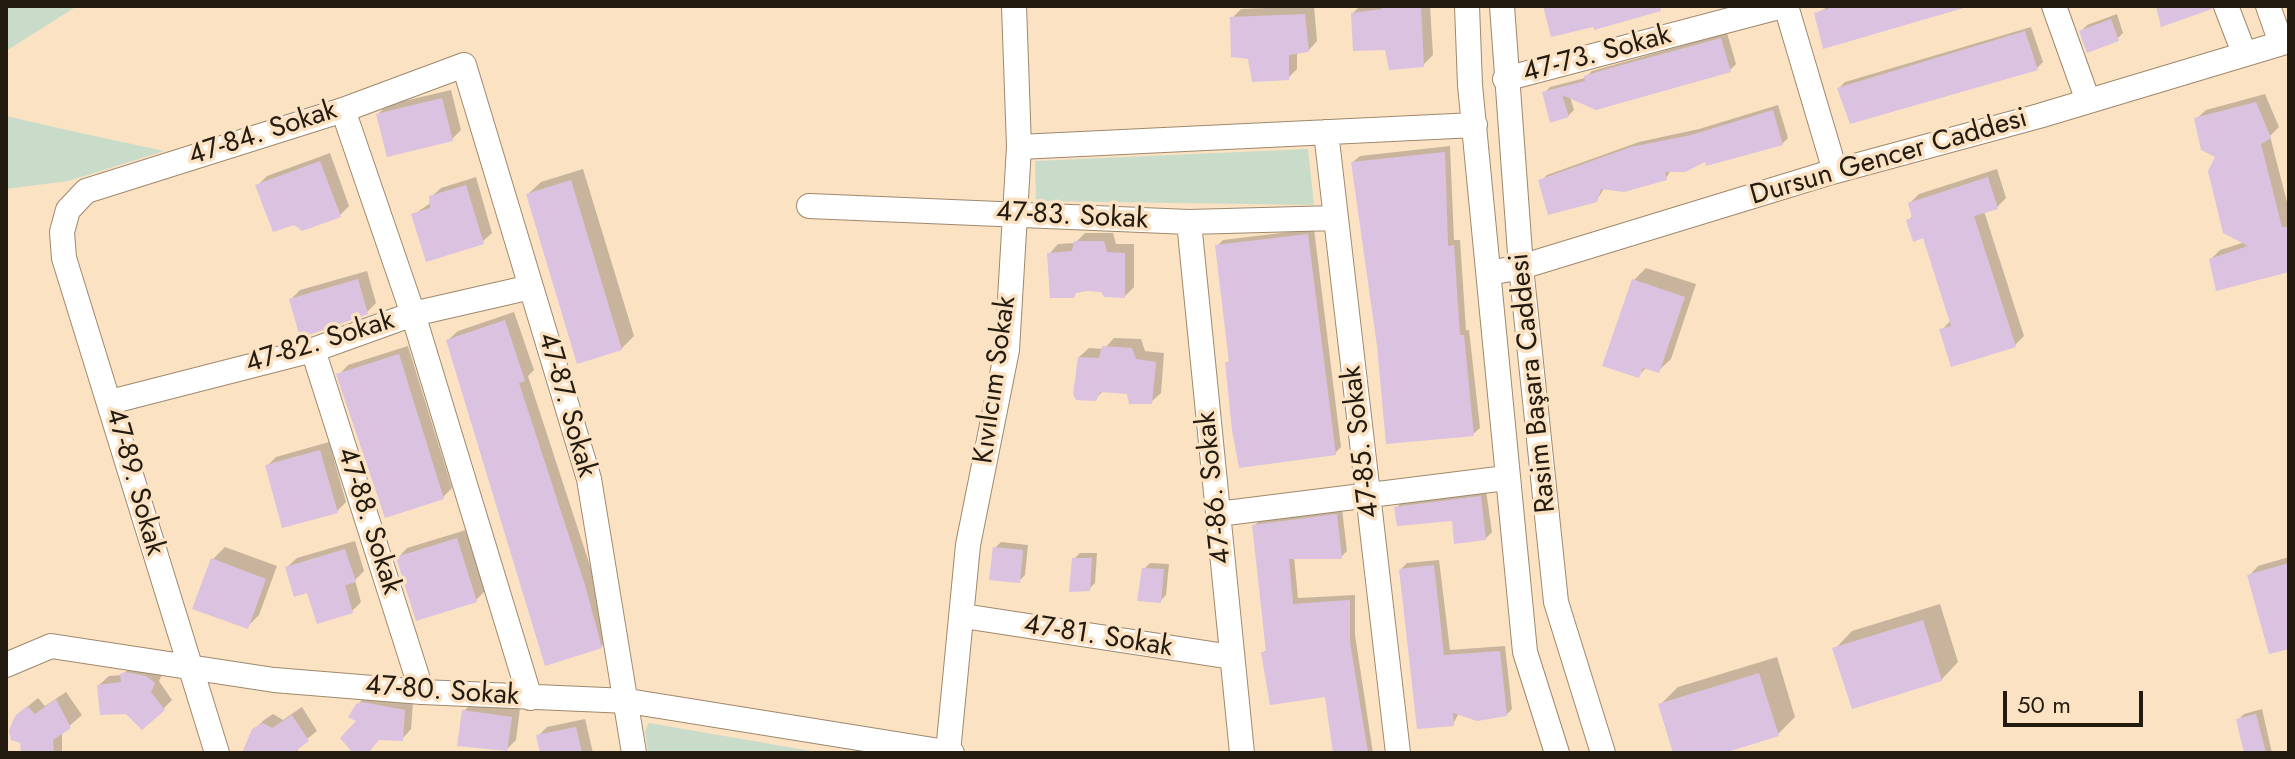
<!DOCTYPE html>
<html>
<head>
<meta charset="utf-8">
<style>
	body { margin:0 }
	#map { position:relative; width:2295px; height:759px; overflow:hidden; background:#fae2c3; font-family:Jost,sans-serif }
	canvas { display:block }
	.frame { position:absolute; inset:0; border:8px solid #241b10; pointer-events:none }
	.scale { position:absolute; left:2003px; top:691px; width:140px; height:36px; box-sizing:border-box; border:4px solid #241b10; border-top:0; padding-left:10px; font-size:24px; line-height:28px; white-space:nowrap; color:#241b10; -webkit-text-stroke:6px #fae2c3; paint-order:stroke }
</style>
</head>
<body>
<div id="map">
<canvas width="2295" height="759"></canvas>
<div class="frame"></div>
<div class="scale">50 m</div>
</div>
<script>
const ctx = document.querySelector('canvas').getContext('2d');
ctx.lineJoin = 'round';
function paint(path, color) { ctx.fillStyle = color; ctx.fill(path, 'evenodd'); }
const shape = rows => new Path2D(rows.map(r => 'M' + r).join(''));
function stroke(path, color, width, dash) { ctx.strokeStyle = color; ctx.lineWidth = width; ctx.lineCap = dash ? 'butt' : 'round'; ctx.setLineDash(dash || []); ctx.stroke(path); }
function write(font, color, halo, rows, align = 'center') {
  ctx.font = font + ' Jost,sans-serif'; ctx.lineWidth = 7; ctx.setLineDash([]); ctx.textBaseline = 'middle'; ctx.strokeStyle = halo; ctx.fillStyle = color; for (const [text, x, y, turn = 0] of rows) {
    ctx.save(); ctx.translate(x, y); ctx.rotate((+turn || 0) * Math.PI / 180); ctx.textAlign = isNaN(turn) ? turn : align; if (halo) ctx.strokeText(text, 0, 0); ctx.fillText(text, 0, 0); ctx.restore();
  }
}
paint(shape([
	[6,6,77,6,6,51],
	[6,116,76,132,164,151,68,181,6,189],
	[1308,149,1314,205,1036,201,1035,161],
	[649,723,817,752,648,753,645,731]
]), '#c9dcca');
paint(shape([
	[1314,6,1317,41,1308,51,1297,52,1297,69,1288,78,1250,57,1232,18,1241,9],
	[1360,6,1430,6,1433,55,1423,65,1353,13],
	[1829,6,1970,6,1825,46,1816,14],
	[2117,14,2123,33,2117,39,2081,31,2087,25],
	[2031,27,2043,62,2037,68,1839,88,1845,82],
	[1727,33,1736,64,1730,70,1570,97,1574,110,1568,116,1544,93,1550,87,1585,78,1592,71],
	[451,90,461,130,452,139,378,114,387,105],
	[2265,94,2279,127,2270,136,2289,210,2289,270,2211,259,2220,250,2245,242,2218,156,2196,119,2206,110],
	[1778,105,1788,138,1782,144,1706,159,1671,170,1666,178,1605,187,1596,201,1541,181,1547,175,1639,142,1699,129],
	[1450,146,1454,240,1460,240,1466,330,1469,330,1480,428,1473,434,1365,234,1353,162,1360,156],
	[330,153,349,206,340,215,258,185,267,176],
	[583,169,634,336,621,349,528,194,541,182],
	[1997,169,2006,198,1997,207,1984,211,2024,336,2015,345,1942,330,1951,320,1924,236,1909,220,1913,215,1910,203,1919,194],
	[476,177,492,233,482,242,413,215,432,202,431,197,441,188],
	[1314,229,1341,447,1335,453,1227,363,1231,359,1217,246,1223,240],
	[1085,233,1113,233,1116,244,1134,244,1134,287,1125,296,1102,290,1079,290,1073,296,1049,254,1058,244,1075,243],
	[1646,268,1696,284,1671,359,1658,371,1647,367,1638,376,1634,280],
	[367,271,376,303,367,312,291,299,300,290],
	[514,312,534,370,528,376,593,575,610,637,601,647,448,340,458,331],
	[1114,338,1141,339,1145,351,1164,353,1161,393,1151,402,1128,392,1104,390,1095,399,1079,357,1089,348,1104,349],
	[408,346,452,488,443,497,339,375,348,365],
	[329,442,346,502,337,511,267,466,276,457],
	[1486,491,1492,532,1486,538,1454,519,1396,508,1402,502],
	[1342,509,1347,551,1341,557,1294,557,1298,598,1355,595,1355,635,1373,753,1336,753,1327,695,1263,653,1268,649,1254,526,1260,520],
	[466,530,485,591,476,600,398,558,407,548],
	[355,541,364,571,355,580,361,602,352,611,309,590,287,567,297,558],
	[1001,542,1028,545,1025,575,1019,581,995,548],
	[225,547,277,566,259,615,247,627,213,559],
	[1080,553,1097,553,1095,583,1089,589,1074,559],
	[2289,557,2289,647,2249,576,2258,566],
	[1439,560,1450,650,1505,646,1512,709,1506,715,1459,713,1453,724,1401,569,1407,563],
	[1150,563,1169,564,1166,595,1160,601,1144,569],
	[1940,604,1958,662,1941,680,1835,649,1852,631],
	[1777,657,1795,717,1778,734,1717,753,1676,753,1660,705,1678,687],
	[132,666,163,673,159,681,172,700,163,709,99,685,109,676,122,675],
	[66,692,82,715,62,732,62,752,23,753,27,707,38,698,45,706],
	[367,695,413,702,411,729,402,739,379,738,365,753,356,753,357,705],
	[473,702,520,708,516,740,507,749,464,711],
	[302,707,317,731,297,747,298,753,248,753,254,730,264,720,273,714,283,720],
	[2262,709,2272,753,2246,753,2238,720,2244,714],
	[585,719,593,753,542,753,538,736,547,727]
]), '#0003');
paint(shape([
	[1382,6,1421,6,1424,67,1389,70,1385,50,1353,51,1351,13,1382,9],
	[1543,6,1660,6,1661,11,1594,30,1593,27,1551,37],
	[1836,6,1960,6,1960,9,1823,49,1814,13],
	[2156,6,2211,6,2212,9,2161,27],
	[1305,14,1309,52,1289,55,1289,80,1252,82,1248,59,1231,57,1230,17],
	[2111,19,2119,41,2087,53,2079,31],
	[2025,31,2038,70,1850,124,1837,88],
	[1721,38,1731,72,1596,110,1562,95,1569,117,1550,123,1542,92,1585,81,1584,76,1607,69],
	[442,98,453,141,387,157,376,114],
	[2256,102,2271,138,2261,144,2282,227,2289,227,2289,272,2216,291,2209,259,2248,246,2223,233,2208,171,2215,157,2201,150,2194,118],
	[1773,110,1783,145,1706,166,1705,162,1685,172,1665,172,1667,180,1624,192,1601,189,1597,202,1548,215,1538,180,1631,147,1691,135],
	[1445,152,1448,246,1454,245,1460,335,1464,335,1474,436,1386,444,1377,346,1351,162],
	[320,161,341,217,302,231,294,225,273,232,255,185],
	[1988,177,1998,209,1974,216,2016,347,1951,367,1939,329,1951,326,1923,238,1913,242,1906,220,1912,218,1908,203],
	[571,180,622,350,577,364,526,194],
	[466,185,484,244,426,262,411,214,430,208,429,196],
	[1308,234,1336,455,1239,468,1232,430,1225,362,1229,362,1215,245],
	[1074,241,1104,241,1107,252,1125,253,1125,298,1104,297,1101,292,1087,291,1076,293,1074,298,1050,298,1047,253,1072,251],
	[358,279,368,314,300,338,289,299],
	[1632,279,1685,297,1659,373,1643,368,1639,378,1602,366],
	[505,320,525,381,519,383,585,585,602,648,545,666,446,340],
	[1102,346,1132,348,1136,359,1156,362,1152,404,1129,404,1127,394,1100,392,1096,401,1076,400,1073,394,1078,357,1099,358],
	[399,354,444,499,385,518,336,374],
	[320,450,338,513,282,528,265,465],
	[1481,496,1486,540,1454,544,1452,521,1397,526,1394,507],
	[1337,514,1342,559,1289,559,1293,604,1350,600,1350,642,1368,753,1333,753,1325,697,1270,705,1261,652,1266,652,1252,525],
	[457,538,477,602,416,621,396,557],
	[993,547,1023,550,1020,583,989,580],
	[345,549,356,582,345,585,353,613,317,624,307,593,294,597,285,567],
	[211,558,266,579,248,629,192,609],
	[1072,558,1092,558,1090,591,1069,592],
	[2289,563,2289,649,2269,654,2247,575],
	[1434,565,1444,655,1500,651,1507,716,1477,721,1453,713,1454,726,1417,729,1399,569],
	[1142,568,1164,569,1161,603,1137,601],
	[1923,620,1942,681,1852,709,1832,648],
	[125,672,146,676,155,683,151,692,165,710,142,730,126,714,100,715,97,685,121,682,120,674],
	[1759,673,1779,736,1724,753,1673,753,1658,704],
	[56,699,71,728,53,740,54,753,21,753,20,743,11,740,9,730,15,716,27,706,35,714],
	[362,702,405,710,403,741,379,740,368,753,353,753,340,738,356,721,348,717,356,704],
	[462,710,512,717,507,751,457,746],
	[2256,714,2266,753,2244,753,2236,719],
	[292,715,309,741,293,753,242,753,252,729,263,723,272,728],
	[576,727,582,753,540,753,536,735]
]), '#dbc2e1');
const minor = shape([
	[1467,6,1470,85,1525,652,1557,753],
	[1502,6,1521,267,1556,602,1603,753],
	[1786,6,1835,171],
	[2054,6,2088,101],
	[2226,6,2244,53],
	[2268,6,2281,43],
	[1505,79,1783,6],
	[343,110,413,314,530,698],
	[1326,132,1398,753],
	[1019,147,1475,125],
	[809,206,1189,222,1336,218],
	[1189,222,1242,753],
	[1489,273,1521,267,1825,174,2039,116,2289,41],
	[313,350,422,692],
	[110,402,313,350,413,314,531,287],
	[1218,514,1506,478],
	[963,616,1232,657],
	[6,665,51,646,274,680,422,692,628,701,952,753],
	[948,752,968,545,1007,350,1019,147,1014,6],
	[217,753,64,258,62,232,68,210,86,191,343,110,464,65,589,479,634,753]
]);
stroke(minor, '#9f886c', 26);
stroke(minor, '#fff', 24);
write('28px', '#241b10', '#fae2c3', [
	["47-73. Sokak",1597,55,-15],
	["47-84. Sokak",263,134,-18],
	["Dursun Gencer Caddesi",1889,158,-16],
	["47-83. Sokak",1072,217,3],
	["47-82. Sokak",320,343,-17],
	["Kıvılcım Sokak",996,380,-82],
	["Rasim Başara Caddesi",1534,383,-96],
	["47-87. Sokak",566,405,74],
	["47-85. Sokak",1362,442,-97],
	["47-89. Sokak",134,482,74],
	["47-86. Sokak",1215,488,-96],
	["47-88. Sokak",368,521,72],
	["47-81. Sokak",1098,637,9],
	["47-80. Sokak",442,692,4]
]);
</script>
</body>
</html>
